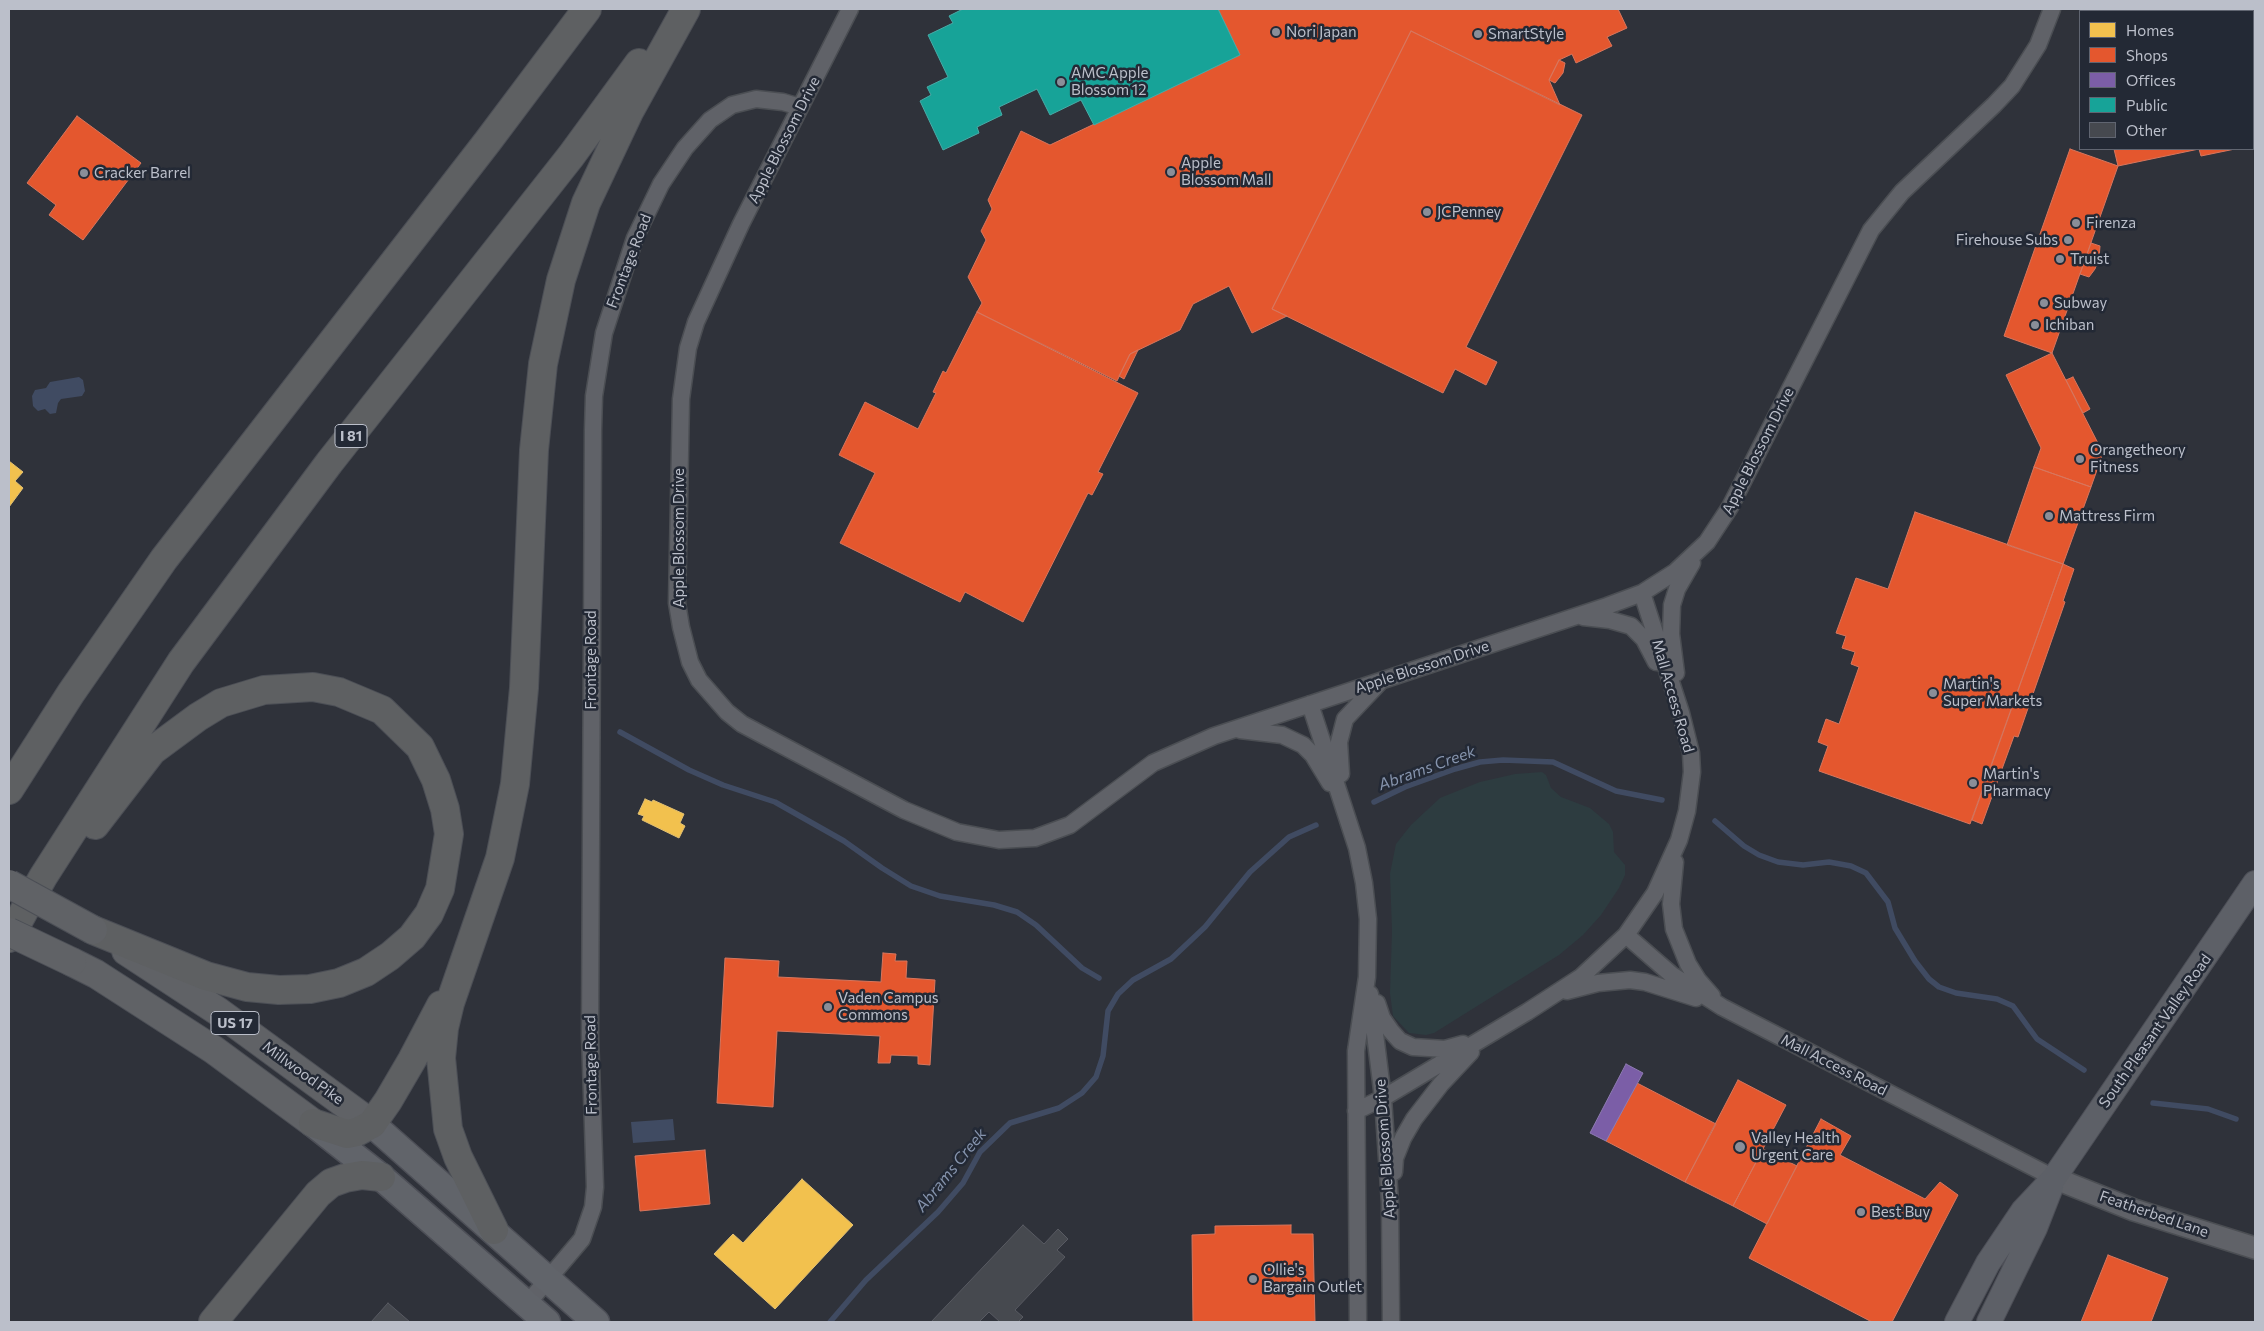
<!DOCTYPE html>
<html>
<head>
<meta charset="utf-8">
<style>
	body { margin:0 }
	#map { position:relative; width:2264px; height:1331px; overflow:hidden; background:#2f323a; font-family:Commissioner,sans-serif }
	canvas { display:block }
	.frame { position:absolute; inset:0; border:10px solid #bbbfca; pointer-events:none }
	.legend { position:absolute; left:2079px; top:10px; width:175px; height:140px; box-sizing:border-box; background:#232935; border:1px solid #606571; margin:0; padding:6px 9px; list-style:none; font-size:15px; color:#bbbfca }
	.legend li { display:flex; align-items:center; gap:10px; height:25px }
	.legend b { width:25px; border:1px solid #606571 }
</style>
</head>
<body>
<div id="map">
<canvas width="2264" height="1331"></canvas>
<div class="frame"></div>
<ul class="legend">
<li><b style="height:14px;background:#f2c14e"></b>Homes</li>
<li><b style="height:14px;background:#e4572e"></b>Shops</li>
<li><b style="height:14px;background:#7b5ea7"></b>Offices</li>
<li><b style="height:14px;background:#17a398"></b>Public</li>
<li><b style="height:14px;background:#46494f"></b>Other</li>
</ul>
</div>
<script>
const ctx = document.querySelector('canvas').getContext('2d');
ctx.lineJoin = 'round';
function paint(path, color) { ctx.fillStyle = color; ctx.fill(path, 'evenodd'); }
const shape = rows => new Path2D(rows.map(r => 'M' + r).join(''));
function stroke(path, color, width, dash) { ctx.strokeStyle = color; ctx.lineWidth = width; ctx.lineCap = dash ? 'butt' : 'round'; ctx.setLineDash(dash || []); ctx.stroke(path); }
function write(font, color, halo, rows, align = 'center') {
  ctx.font = font + ' Commissioner,sans-serif'; ctx.lineWidth = 5; ctx.setLineDash([]); ctx.textBaseline = 'middle'; ctx.strokeStyle = halo; ctx.fillStyle = color; for (const [text, x, y, turn = 0] of rows) {
    ctx.save(); ctx.translate(x, y); ctx.rotate((+turn || 0) * Math.PI / 180); ctx.textAlign = isNaN(turn) ? turn : align; if (halo) ctx.strokeText(text, 0, 0); ctx.fillText(text, 0, 0); ctx.restore();
  }
}
paint(shape([
	[1542,772,1546,775,1551,788,1561,797,1590,808,1609,824,1613,832,1614,852,1625,865,1625,875,1619,888,1601,915,1583,935,1559,955,1434,1033,1426,1035,1409,1033,1393,1016,1390,993,1392,931,1390,874,1396,844,1411,825,1440,798,1480,782,1515,774]
]), '#2d3c40');
paint(shape([
	[79,377,83,380,85,391,82,396,61,399,58,403,56,413,50,414,45,409,38,411,33,406,32,396,35,390,46,388,50,382],
	[673,1119,675,1140,633,1143,631,1122]
]), '#404b62');
const homes = shape([
	[9,461,23,472,15,481,23,488,9,507,9,461],
	[645,799,652,802,653,800,684,814,680,823,685,826,679,838,642,820,644,816,638,814,645,799],
	[802,1179,853,1225,775,1309,714,1254,733,1234,743,1243,802,1179]
]);
paint(homes, '#f2c14e');
stroke(homes, '#e2c073', 1);
const shops = shape([
	[1218,9,1618,9,1627,28,1607,37,1612,46,1576,63,1572,54,1559,60,1549,80,1560,105,1411,31,1272,309,1287,316,1252,333,1229,286,1193,304,1180,330,1130,354,1117,381,977,312,982,303,968,277,986,240,981,231,992,209,988,200,1021,131,1050,145,1240,55,1218,9],
	[2115,9,2255,9,2255,58,2253,57,2253,11,2122,11,2115,9],
	[1411,31,1582,115,1466,347,1497,362,1486,385,1455,369,1443,393,1272,309,1411,31],
	[1559,60,1565,63,1563,73,1555,83,1549,80,1559,60],
	[2255,86,2255,138,2253,138,2253,87,2255,86],
	[77,116,141,163,83,240,49,215,56,205,27,183,77,116],
	[2070,149,2118,166,2052,353,2004,336,2070,149],
	[2114,149,2235,149,2201,156,2199,149,2118,166,2114,149],
	[2091,243,2100,246,2099,258,2095,269,2089,277,2080,274,2091,243],
	[977,312,1138,393,1098,472,1103,474,1092,495,1088,493,1023,622,965,592,960,602,840,543,875,473,839,455,865,402,918,429,936,393,933,392,943,371,946,373,977,312],
	[1138,350,1124,379,1119,376,1130,354,1138,350],
	[2052,353,2103,453,2091,487,2034,467,2041,448,2006,375,2052,353],
	[2073,377,2090,409,2083,413,2066,380,2073,377],
	[2034,467,2091,487,2063,564,2007,545,2034,467],
	[1915,512,2063,564,1970,824,1819,771,1828,746,1818,742,1826,719,1839,724,1859,667,1851,664,1855,652,1842,648,1846,636,1836,633,1856,578,1888,589,1915,512],
	[2063,564,2074,569,2063,601,2065,602,2018,737,2014,736,1982,824,1972,820,2063,564],
	[883,953,896,954,895,961,907,961,906,978,935,980,930,1065,918,1064,918,1056,891,1055,890,1063,878,1063,880,1036,777,1031,773,1107,717,1103,725,958,779,961,778,977,881,982,883,953],
	[1738,1080,1786,1105,1733,1206,1685,1182,1738,1080],
	[1637,1083,1716,1124,1685,1182,1606,1141,1637,1083],
	[1821,1119,1851,1136,1840,1155,1925,1199,1940,1182,1958,1195,1892,1322,1872,1322,1749,1258,1821,1119],
	[1763,1149,1797,1166,1767,1224,1733,1206,1763,1149],
	[705,1150,710,1204,640,1211,635,1156,705,1150],
	[1291,1225,1291,1234,1313,1234,1315,1322,1193,1322,1192,1235,1215,1234,1215,1226,1291,1225],
	[2108,1255,2168,1278,2151,1322,2081,1322,2108,1255]
]);
paint(shops, '#e4572e');
stroke(shops, '#d8765d', 1);
const offices = shape([
	[1626,1064,1643,1073,1606,1141,1590,1133,1626,1064]
]);
paint(offices, '#7b5ea7');
stroke(offices, '#8e7bb2', 1);
const public = shape([
	[963,9,1218,9,1240,55,1094,125,1081,100,1050,115,1037,89,999,107,1002,115,977,127,979,133,943,150,920,101,931,95,927,87,948,77,928,35,953,23,949,16,963,9]
]);
paint(public, '#17a398');
stroke(public, '#48aba7', 1);
stroke(shape([
	[620,732,689,770,723,785,775,802,844,841,882,868,911,886,940,896,994,905,1017,912,1036,925,1082,968,1099,978],
	[1374,802,1405,787,1455,769,1480,762,1503,760,1553,762,1616,791,1662,800],
	[1715,821,1744,846,1759,855,1778,862,1803,865,1829,862,1851,866,1866,873,1888,902,1895,928,1915,961,1929,979,1939,987,1956,993,1997,999,2013,1006,2037,1039,2084,1070],
	[2153,1103,2208,1109,2236,1119],
	[830,1322,866,1280,938,1212,963,1183,980,1152,1010,1123,1059,1108,1082,1093,1096,1077,1103,1056,1108,1011,1118,994,1133,980,1171,959,1205,927,1250,872,1289,837,1316,825]
]), '#404b62', 5.5);
const building = shape([
	[1023,1225,1044,1244,1058,1229,1068,1239,1057,1250,1065,1257,1015,1310,1023,1317,1018,1322,1000,1322,989,1312,979,1322,931,1322,1023,1225],
	[388,1303,410,1322,371,1322,388,1303]
]);
paint(building, '#46494f');
stroke(building, '#585a62', 1);
const minor = shape([
	[850,9,741,224,696,322,688,348,681,399,677,603,681,627,690,662,699,680,727,712,742,724,904,810,957,832,999,840,1035,838,1070,825,1153,763,1214,736,1607,606,1642,593,1675,572,1707,542,1730,507,1871,230,1902,192,1994,105,2012,86,2038,45,2052,9],
	[1583,617,1610,620,1631,626,1644,639,1656,662],
	[1676,673,1671,634,1672,605,1677,589,1692,563],
	[1310,704,1357,848,1364,883,1368,919,1367,977,1356,1051,1358,1322],
	[1240,730,1282,735,1303,745,1313,755,1330,783],
	[1341,774,1339,742,1345,719,1379,683],
	[1675,862,1671,904,1674,929,1688,964,1698,980,1712,996],
	[1626,935,1672,975,1722,1007,2054,1178],
	[1567,991,1598,983,1630,980,1645,982,1696,998],
	[1370,994,1383,1098,1390,1203,1391,1322],
	[1377,1003,1382,1018,1391,1031,1400,1041,1413,1047,1445,1049,1463,1044],
	[1356,1111,1383,1098,1527,1012,1581,977,1626,935,1655,893,1679,840,1687,811,1692,772,1691,753,1681,713,1642,593],
	[1394,1172,1395,1158,1403,1138,1414,1119,1441,1084,1471,1052],
	[527,1304,582,1239,593,1207,595,1187,590,1035,593,430,594,396,604,333,635,238,661,184,685,148,710,120,732,105,756,99,783,102,800,107]
]);
const tertiary = shape([
	[2054,1178,2134,1210,2255,1248]
]);
const secondary = shape([
	[1957,1322,1988,1263,2023,1211,2054,1178,2255,883],
	[1989,1322,2035,1228,2051,1187]
]);
const primary = shape([
	[372,1124,596,1322],
	[315,1125,381,1177,547,1322]
]);
const trunk = shape([
	[126,951,219,1012,372,1124],
	[72,962,96,974,214,1050,313,1123]
]);
const motorway = shape([
	[9,790,71,693,164,559,488,141,587,9],
	[93,930,206,976,247,987,279,990,310,989,339,983,366,972,390,956,412,937,429,914,440,889,449,834,445,809,436,780,420,747,382,710,339,692,313,687,264,690,221,703,198,717,152,751,95,825],
	[9,938,43,877,181,662,329,463,571,156,639,63],
	[313,1123,347,1134,357,1132,372,1124,388,1101,412,1060,441,1005],
	[494,1230,458,1157,448,1129,441,1058,444,1028,450,1003,500,858,515,784,524,688,534,450,543,364,561,280,586,203,629,112,686,9],
	[213,1322,318,1194,331,1183,345,1178,362,1175,381,1177]
]);
stroke(minor, '#4b4e53', 19);
stroke(tertiary, '#4b4e53', 24);
stroke(secondary, '#4d4f57', 26);
stroke(primary, '#4d4f57', 29);
stroke(trunk, '#4c4f56', 30);
stroke(motorway, '#4c4f56', 30);
stroke(minor, '#606268', 16);
stroke(tertiary, '#606268', 21);
stroke(secondary, '#5d6067', 24);
stroke(primary, '#61646a', 26);
stroke(trunk, '#606266', 28);
stroke(motorway, '#5e6062', 28);
const trunkBridge = shape([
	[9,884,93,930],
	[9,932,72,962]
]);
stroke(trunkBridge, '#4c4f56', 30, []);
stroke(trunkBridge, '#606266', 28);
for (const [x, y, r, color] of [
	[1276,32,5,"#8a8e98"],
	[1478,34,5,"#8a8e98"],
	[1061,82,5,"#8a8e98"],
	[1171,172,5,"#8a8e98"],
	[84,173,5,"#8a8e98"],
	[1427,212,5,"#8a8e98"],
	[2076,223,5,"#8a8e98"],
	[2068,240,5,"#8a8e98"],
	[2060,259,5,"#8a8e98"],
	[2044,303,5,"#8a8e98"],
	[2035,325,5,"#8a8e98"],
	[2080,459,5,"#8a8e98"],
	[2049,516,5,"#8a8e98"],
	[1933,693,5,"#8a8e98"],
	[1973,783,5,"#8a8e98"],
	[828,1007,5,"#8a8e98"],
	[1740,1147,6,"#8a8e98"],
	[1861,1212,5,"#8a8e98"],
	[1253,1279,5,"#8a8e98"]
]) { const dot = new Path2D(); dot.arc(x, y, r, 0, 2 * Math.PI); ctx.fillStyle = color; ctx.fill(dot); stroke(dot, '#232935', 2); }
for (const [x, y, w] of [
	[351,436,32],
	[235,1023,48]
]) { const box = new Path2D(); box.roundRect(x - w / 2, y - 11.5, w, 23, 4); ctx.fillStyle = '#232935'; ctx.fill(box); stroke(box, '#bbbfca', 1); }
write('bold 14px', '#bbbfca', null, [
	["I 81",351,436],
	["US 17",235,1023]
]);
write('15px', '#bbbfca', '#232935', [
	["Nori Japan",1286,32],
	["SmartStyle",1488,34],
	["AMC Apple",1071,73],
	["Blossom 12",1071,90],
	["Apple",1181,163],
	["Blossom Mall",1181,180],
	["Cracker Barrel",94,173],
	["JCPenney",1437,212],
	["Firenza",2086,223],
	["Firehouse Subs",2058,240,"right"],
	["Truist",2070,259],
	["Subway",2054,303],
	["Ichiban",2045,325],
	["Orangetheory",2090,450],
	["Fitness",2090,467],
	["Mattress Firm",2059,516],
	["Martin's",1943,684],
	["Super Markets",1943,701],
	["Martin's",1983,774],
	["Pharmacy",1983,791],
	["Vaden Campus",838,998],
	["Commons",838,1015],
	["Valley Health",1751,1138],
	["Urgent Care",1751,1155],
	["Best Buy",1871,1212],
	["Ollie's",1263,1270],
	["Bargain Outlet",1263,1287]
], 'left');
write('15px', '#bbbfca', '#232935', [
	["Apple Blossom Drive",784,140,-63],
	["Frontage Road",629,261,-69],
	["Apple Blossom Drive",1758,451,-63],
	["Apple Blossom Drive",679,538,-90],
	["Frontage Road",591,660,-90],
	["Apple Blossom Drive",1422,667,-18],
	["Mall Access Road",1673,696,74],
	["South Pleasant Valley Road",2155,1031,-55],
	["Frontage Road",591,1065,-91],
	["Mall Access Road",1834,1065,27],
	["Millwood Pike",303,1073,36],
	["Apple Blossom Drive",1385,1149,-94],
	["Featherbed Lane",2154,1214,19]
]);
write('italic 16px', '#8694ad', '#232935', [
	["Abrams Creek",1427,768,-20],
	["Abrams Creek",951,1170,-51]
]);
</script>
</body>
</html>
